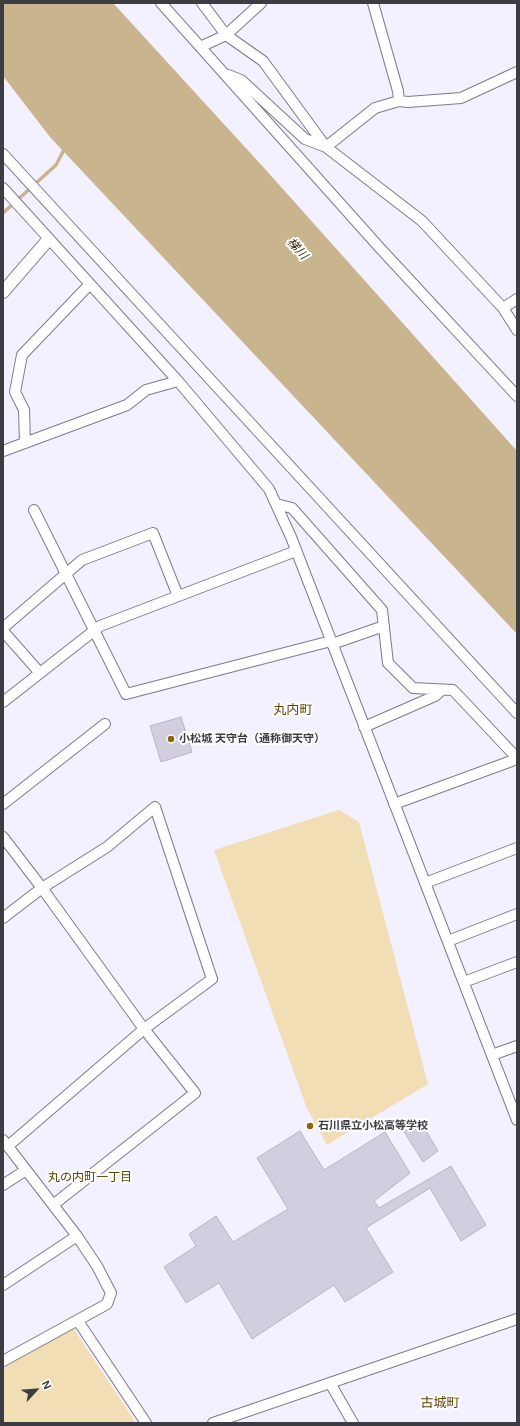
<!DOCTYPE html>
<html>
<head>
<meta charset="utf-8">
<style>
	body { margin:0 }
	#map { position:relative; width:520px; height:1426px; overflow:hidden; background:#f3f0ff; font-family:Arial,sans-serif }
	canvas { display:block }
	.frame { position:absolute; inset:0; border:4px solid #3d3c43; pointer-events:none }
	.north { position:absolute; left:16px; top:1370px; width:40px; height:40px; -webkit-text-stroke:3px #fff; paint-order:stroke; rotate:64deg; font-size:11px; font-weight:700; line-height:16px; text-align:center; color:#3d3c43 }
	.north::after { content:''; display:block; margin:auto; width:14px; height:18px; background:#3d3c43; clip-path:polygon(50% 0,100% 100%,50% 72%,0 100%) }
</style>
</head>
<body>
<div id="map">
<canvas width="520" height="1426"></canvas>
<div class="frame"></div>
<div class="north">N</div>
</div>
<script>
const ctx = document.querySelector('canvas').getContext('2d');
ctx.lineJoin = 'round';
function paint(path, color) { ctx.fillStyle = color; ctx.fill(path, 'evenodd'); }
const shape = rows => new Path2D(rows.map(r => 'M' + r).join(''));
function stroke(path, color, width, dash) { ctx.strokeStyle = color; ctx.lineWidth = width; ctx.lineCap = dash ? 'butt' : 'round'; ctx.setLineDash(dash || []); ctx.stroke(path); }
function write(font, color, halo, rows, align = 'center') {
  ctx.font = font + ' Arial,"Noto Sans JP",sans-serif'; ctx.lineWidth = 4; ctx.setLineDash([]); ctx.textBaseline = 'middle'; ctx.strokeStyle = halo; ctx.fillStyle = color; for (const [text, x, y, turn = 0] of rows) {
    ctx.save(); ctx.translate(x, y); ctx.rotate((+turn || 0) * Math.PI / 180); ctx.textAlign = isNaN(turn) ? turn : align; if (halo) ctx.strokeText(text, 0, 0); ctx.fillText(text, 0, 0); ctx.restore();
  }
}
paint(shape([
	[339,810,359,822,428,1084,327,1145,306,1106,214,850],
	[73,1328,136,1423,3,1423,3,1368]
]), '#f1deb5');
paint(shape([
	[3,3,113,3,265,169,517,451,517,634,50,137,3,76]
]), '#c8b58d');
stroke(shape([
	[3,213,56,165,65,148]
]), '#c8b58d', 3.5);
const building = shape([
	[181,717,192,752,161,762,150,726,181,717],
	[419,1119,438,1151,423,1162,403,1130,419,1119],
	[300,1131,324,1170,385,1132,410,1173,374,1201,379,1208,451,1166,486,1225,461,1241,430,1188,366,1228,393,1272,345,1302,334,1285,252,1339,219,1283,186,1303,164,1267,196,1246,189,1234,216,1216,233,1242,288,1209,257,1158,300,1131]
]);
paint(building, '#d2cee0');
stroke(building, '#b8b4c6', 1);
const minor = shape([
	[161,3,379,247,517,396],
	[202,3,226,35,263,61,326,147,422,221,503,308,517,330],
	[373,3,398,91,399,101],
	[200,47,226,35,261,3],
	[228,75,241,80,305,139,326,147],
	[326,147,375,108,399,101,408,102,461,98,517,72],
	[3,154,517,713],
	[3,188,178,381,269,489,291,537,517,1120],
	[503,308,517,299],
	[25,443,24,410,15,392,22,355,90,284],
	[3,451,127,405,146,390,178,381],
	[276,504,292,508,382,610,388,663,413,688,453,690,517,758],
	[34,510,126,694,331,641],
	[3,628,82,560,153,533,178,596],
	[3,631,40,673],
	[332,644,384,626],
	[3,702,100,626,296,551],
	[364,727,435,696,442,690],
	[3,804,105,724],
	[394,804,517,759],
	[3,837,42,888,144,1029,195,1093,53,1205],
	[425,883,517,848],
	[3,918,42,888,107,847,155,807,212,979,144,1029,8,1146],
	[448,941,517,914],
	[464,982,517,962],
	[492,1055,517,1046],
	[3,1140,77,1236,97,1266,111,1293,107,1304,3,1361],
	[3,1185,26,1170],
	[3,1285,77,1236],
	[78,1321,146,1423],
	[330,1383,353,1423],
	[213,1423,517,1319]
]);
const tertiary = shape([
	[3,292,48,240]
]);
stroke(minor, '#7e7a8b', 12);
stroke(tertiary, '#7e7a8b', 14);
stroke(minor, '#fff', 10);
stroke(tertiary, '#fff', 12);
for (const [x, y, r, color] of [
	[171,739,4,"#896805"],
	[310,1126,4,"#896805"]
]) { const dot = new Path2D(); dot.arc(x, y, r, 0, 2 * Math.PI); ctx.fillStyle = color; ctx.fill(dot); stroke(dot, '#fff', 1.5); }
write('bold 11px', '#3d3c43', '#fff', [
	["小松城 天守台（通称御天守）",179,739],
	["石川県立小松高等学校",318,1126]
], 'left');
write('italic 12px', '#3a2c09', '#fff', [
	["梯川",297,249,48]
]);
write('12px', '#5c4505', '#fff', [
	["丸の内町一丁目",90,1178]
]);
write('13px', '#5c4505', '#fff', [
	["丸内町",293,710],
	["古城町",440,1403]
]);
</script>
</body>
</html>
